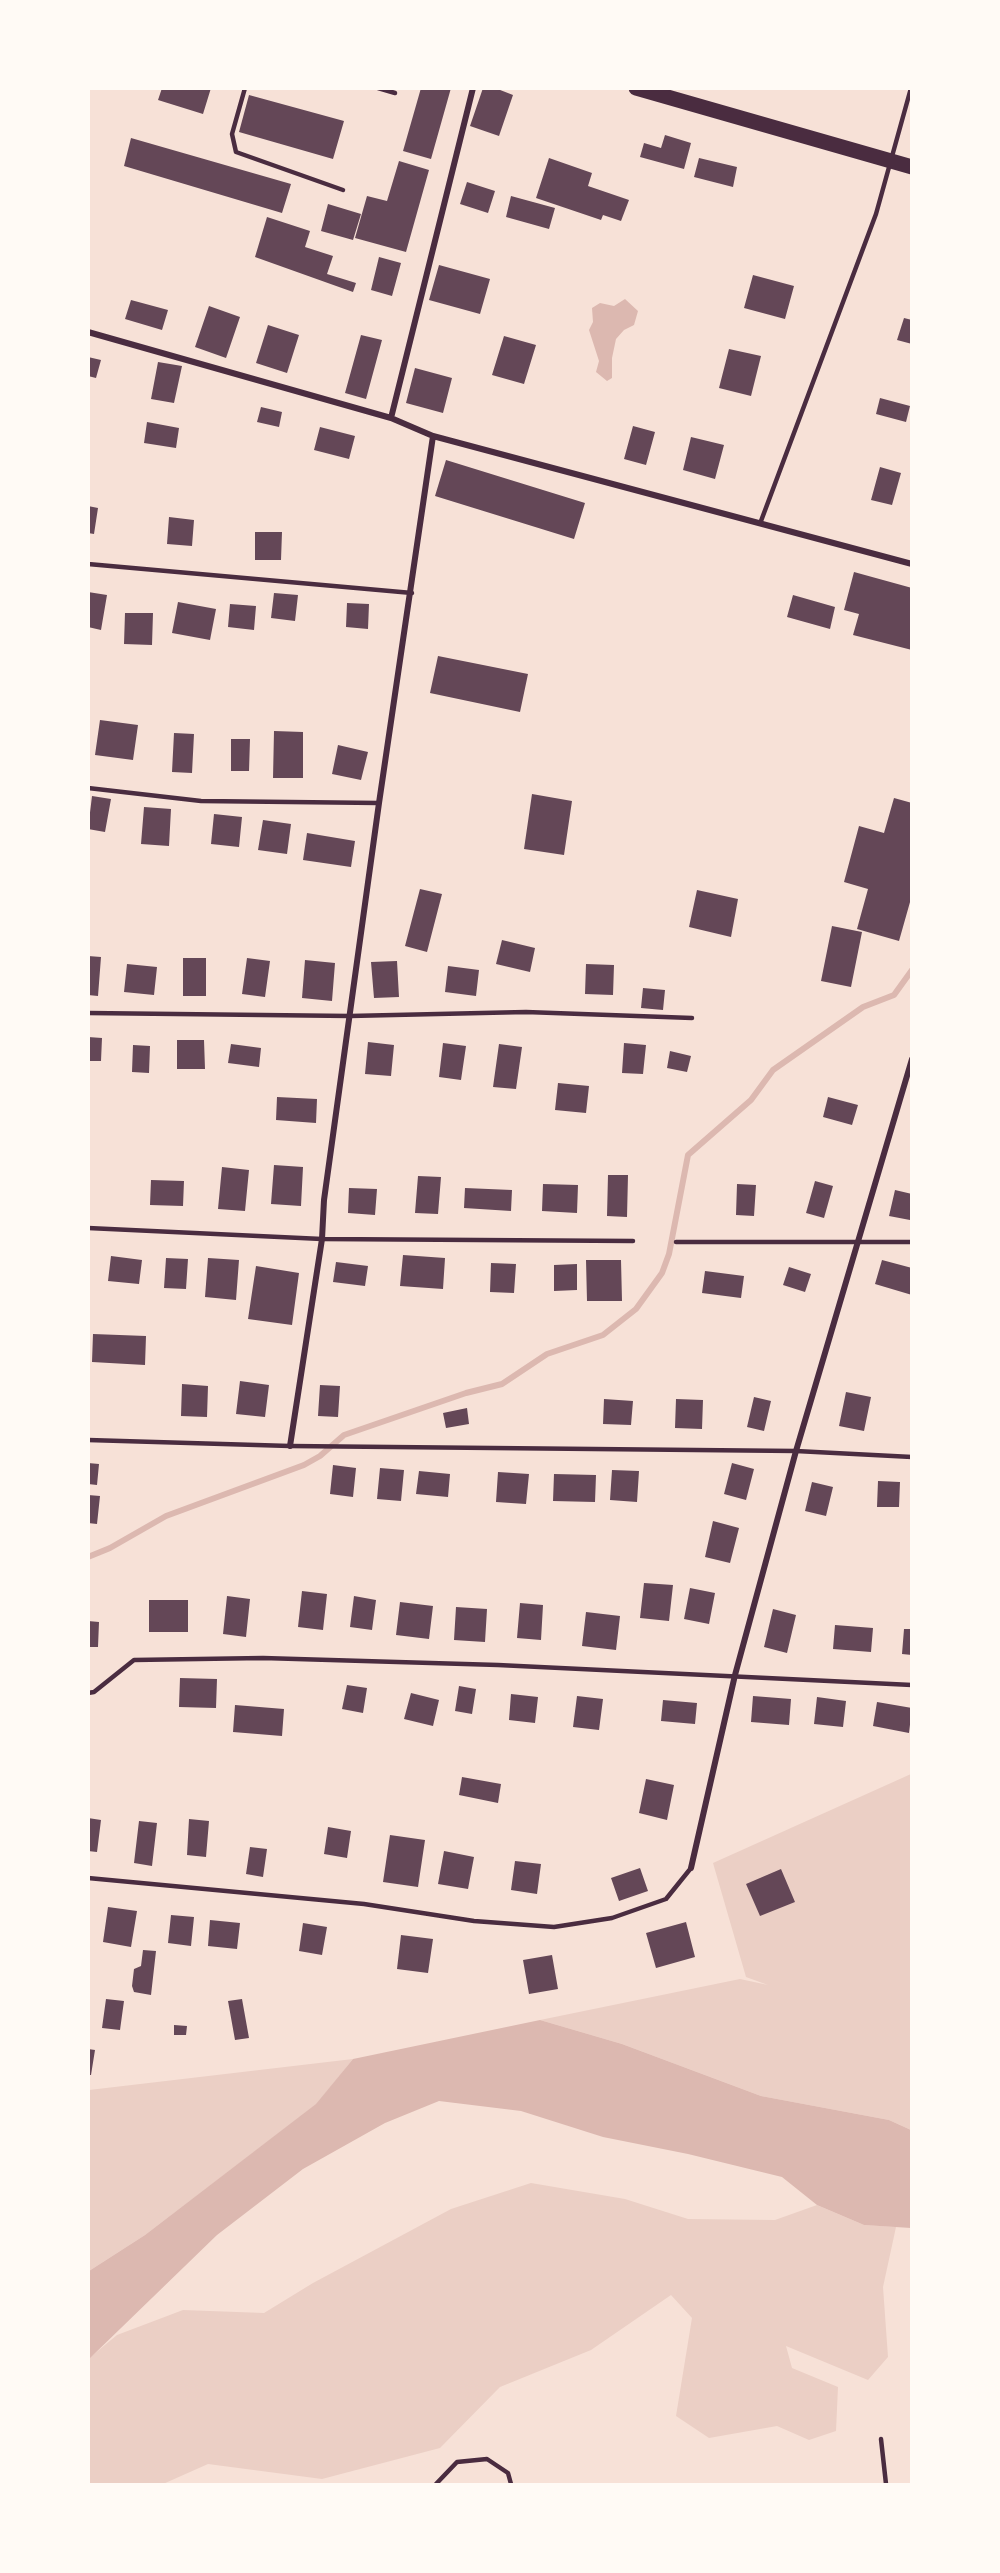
<!DOCTYPE html>
<html>
<head>
<meta charset="utf-8">
<style>
	body { margin:0 }
	#map { position:relative; width:1000px; height:2573px; overflow:hidden; background:#f7e1d7; font-family:"DM Sans",sans-serif }
	canvas { display:block }
	.frame { position:absolute; inset:0; border:90px solid #fffaf5; pointer-events:none }
</style>
</head>
<body>
<div id="map">
<canvas width="1000" height="2573"></canvas>
<div class="frame"></div>
</div>
<script>
const ctx = document.querySelector('canvas').getContext('2d');
ctx.lineJoin = 'round';
function paint(path, color) { ctx.fillStyle = color; ctx.fill(path, 'evenodd'); }
const shape = rows => new Path2D(rows.map(r => 'M' + r).join(''));
function stroke(path, color, width, dash) { ctx.strokeStyle = color; ctx.lineWidth = width; ctx.lineCap = dash ? 'butt' : 'round'; ctx.setLineDash(dash || []); ctx.stroke(path); }
paint(shape([
	[911,1774,911,2130,889,2120,761,2096,622,2044,540,2020,740,1979,768,1985,746,1977,713,1863],
	[353,2059,317,2104,145,2235,89,2271,89,2090],
	[531,2183,625,2199,688,2219,775,2220,817,2205,864,2225,896,2227,883,2287,888,2357,868,2380,786,2346,792,2368,838,2387,836,2431,809,2440,777,2426,709,2438,676,2416,692,2318,671,2295,591,2350,500,2387,440,2448,322,2479,208,2464,163,2484,89,2484,88,2359,117,2335,183,2310,264,2313,313,2283,451,2209]
]), '#ebcfc5');
paint(shape([
	[625,299,638,311,634,325,624,330,616,339,612,358,612,378,607,381,596,372,599,361,589,330,593,322,592,308,600,303,614,306],
	[540,2020,622,2044,761,2096,889,2120,911,2130,911,2228,864,2225,817,2205,782,2177,688,2154,603,2137,521,2111,439,2101,385,2123,303,2169,217,2235,89,2359,89,2271,145,2235,316,2104,353,2059]
]), '#dcb8b0');
stroke(shape([
	[88,1557,110,1548,166,1516,304,1465,320,1456,344,1435,466,1393,502,1384,547,1354,603,1335,636,1309,662,1273,669,1254,688,1155,751,1100,773,1070,863,1007,894,995,912,970]
]), '#dcb8b0', 6);
paint(shape([
	[162,88,211,88,203,114,158,100],
	[421,88,451,88,431,159,403,151],
	[483,88,495,88,513,95,499,136,470,126],
	[249,95,344,121,333,159,239,132],
	[665,135,691,143,684,169,640,157,644,143,661,148],
	[131,138,291,184,282,213,124,166],
	[549,158,592,173,588,186,629,200,621,221,603,215,601,220,536,198],
	[699,158,737,167,733,187,694,177],
	[399,161,429,170,406,252,355,238,367,196,387,201],
	[467,182,495,191,488,213,460,204],
	[511,196,555,208,549,229,506,217],
	[328,204,361,214,353,240,321,231],
	[267,217,310,231,305,247,333,256,327,274,356,283,353,292,255,257],
	[379,257,401,263,392,296,371,290],
	[439,265,490,279,480,314,429,300],
	[753,275,794,286,785,319,744,308],
	[131,300,168,310,162,330,125,319],
	[209,306,240,317,226,358,195,347],
	[904,318,912,320,912,344,897,340],
	[268,325,299,335,287,373,256,363],
	[361,335,382,340,366,399,345,393],
	[504,336,536,345,524,384,492,375],
	[729,349,761,356,751,396,719,388],
	[88,357,101,360,96,378,88,376],
	[158,362,182,366,174,403,151,399],
	[415,368,452,378,443,413,406,403],
	[880,398,910,406,906,422,876,414],
	[261,407,282,412,279,427,257,422],
	[147,422,179,428,176,448,144,443],
	[633,426,655,432,646,465,624,459],
	[320,427,355,436,349,459,314,450],
	[691,437,724,445,715,479,683,470],
	[446,460,585,503,574,539,435,496],
	[880,467,901,473,892,505,871,500],
	[88,506,98,508,94,534,88,533],
	[169,517,194,520,192,546,167,544],
	[255,532,282,532,281,560,255,560],
	[854,572,912,588,912,650,853,635,859,614,844,610],
	[88,592,107,595,101,630,88,627],
	[274,593,298,595,295,621,271,618],
	[793,595,835,607,830,629,787,617],
	[178,602,216,609,210,640,172,633],
	[347,603,369,604,368,629,346,627],
	[230,604,256,606,254,630,228,627],
	[125,613,153,613,152,645,124,644],
	[438,656,528,674,520,712,430,693],
	[100,720,138,725,133,760,95,755],
	[274,731,303,732,303,778,273,778],
	[174,733,194,734,192,773,172,772],
	[231,739,250,739,249,771,231,771],
	[338,745,368,752,361,780,332,774],
	[532,794,572,801,564,855,524,849],
	[92,796,111,799,105,832,88,829],
	[894,798,912,803,912,895,899,941,857,929,868,889,844,882,859,826,884,833],
	[144,807,171,809,169,846,141,844],
	[214,814,242,817,239,847,211,844],
	[263,820,291,824,287,854,258,850],
	[307,833,355,841,351,867,303,860],
	[420,889,442,894,427,952,405,946],
	[697,890,738,899,731,937,689,927],
	[832,926,862,932,851,987,821,981],
	[502,940,535,948,530,972,496,964],
	[88,956,101,957,98,996,88,995],
	[183,958,206,958,206,996,183,996],
	[247,958,270,961,265,997,242,994],
	[305,960,335,963,332,1001,302,998],
	[397,961,399,997,374,998,371,962],
	[127,964,157,967,154,995,124,992],
	[586,964,614,965,613,995,585,994],
	[448,966,479,970,476,996,445,992],
	[643,988,665,990,663,1010,641,1008],
	[88,1037,102,1038,101,1061,88,1061],
	[177,1040,204,1040,205,1069,177,1069],
	[368,1042,394,1045,391,1076,365,1074],
	[443,1043,466,1046,461,1080,439,1077],
	[624,1043,646,1045,643,1074,622,1073],
	[231,1044,261,1048,259,1067,228,1063],
	[499,1044,522,1047,516,1089,493,1087],
	[133,1045,150,1046,149,1073,132,1072],
	[670,1051,691,1056,687,1072,667,1068],
	[558,1083,589,1086,586,1113,555,1110],
	[277,1097,317,1099,316,1123,276,1120],
	[828,1097,858,1105,852,1125,823,1117],
	[274,1165,303,1167,301,1206,271,1204],
	[222,1167,249,1170,245,1211,218,1209],
	[608,1175,628,1175,627,1217,607,1216],
	[418,1176,441,1177,438,1214,415,1213],
	[151,1180,184,1181,183,1206,150,1205],
	[815,1181,833,1186,824,1218,806,1213],
	[543,1184,578,1185,577,1213,542,1211],
	[737,1184,756,1185,754,1216,736,1215],
	[349,1188,377,1189,375,1215,348,1213],
	[465,1188,512,1190,511,1211,464,1208],
	[895,1190,912,1194,910,1220,889,1216],
	[403,1255,445,1258,443,1289,400,1286],
	[111,1256,142,1260,139,1284,108,1281],
	[166,1258,188,1259,186,1289,164,1288],
	[208,1258,239,1260,236,1300,205,1297],
	[586,1260,621,1260,622,1301,587,1301],
	[882,1260,912,1268,912,1295,875,1284],
	[336,1262,368,1266,365,1286,333,1282],
	[491,1263,516,1264,514,1293,490,1292],
	[577,1264,577,1290,554,1291,554,1265],
	[256,1266,299,1273,292,1325,248,1319],
	[789,1267,811,1274,805,1292,783,1285],
	[705,1271,744,1276,741,1298,702,1293],
	[93,1334,146,1336,145,1365,92,1362],
	[240,1381,269,1385,265,1417,236,1414],
	[182,1384,208,1386,207,1417,181,1416],
	[320,1385,340,1386,338,1417,318,1416],
	[846,1392,871,1397,864,1431,839,1426],
	[754,1397,771,1401,764,1431,747,1427],
	[604,1399,633,1401,631,1425,603,1424],
	[676,1399,703,1400,702,1429,675,1428],
	[467,1408,469,1424,446,1428,443,1413],
	[88,1463,99,1464,97,1485,88,1484],
	[732,1463,754,1469,746,1500,724,1494],
	[333,1465,356,1468,353,1497,330,1494],
	[380,1468,404,1470,401,1501,377,1499],
	[612,1470,639,1471,637,1502,610,1500],
	[419,1471,450,1474,448,1497,416,1494],
	[498,1472,529,1474,526,1504,496,1502],
	[554,1474,596,1475,595,1502,553,1501],
	[878,1481,900,1482,899,1507,877,1507],
	[812,1482,833,1487,826,1516,805,1511],
	[88,1495,100,1496,97,1524,88,1523],
	[713,1521,739,1528,730,1563,705,1557],
	[644,1583,673,1585,669,1621,640,1618],
	[690,1588,715,1593,709,1624,684,1619],
	[302,1591,327,1594,323,1630,298,1627],
	[227,1596,250,1599,246,1637,223,1634],
	[354,1596,376,1600,372,1630,350,1627],
	[149,1600,188,1600,188,1632,149,1632],
	[400,1602,433,1606,429,1639,396,1635],
	[520,1603,543,1605,541,1640,517,1638],
	[456,1607,487,1609,485,1642,454,1640],
	[773,1609,796,1615,787,1653,764,1647],
	[586,1612,620,1616,616,1650,582,1646],
	[88,1621,99,1622,98,1647,88,1647],
	[835,1625,873,1628,871,1652,833,1649],
	[904,1629,912,1629,912,1655,902,1654],
	[180,1678,217,1679,216,1708,179,1707],
	[347,1685,367,1688,363,1713,342,1709],
	[459,1686,476,1689,472,1714,455,1711],
	[411,1693,439,1700,433,1726,404,1719],
	[511,1694,538,1697,535,1723,509,1720],
	[577,1696,603,1699,599,1730,573,1727],
	[753,1696,791,1699,789,1725,751,1722],
	[817,1697,846,1701,843,1727,814,1724],
	[663,1700,697,1703,695,1724,661,1721],
	[877,1702,912,1708,909,1733,873,1726],
	[235,1705,284,1709,282,1736,233,1732],
	[462,1777,501,1784,498,1803,459,1795],
	[646,1779,674,1785,667,1820,639,1813],
	[88,1818,101,1820,97,1852,88,1851],
	[189,1819,209,1821,206,1857,187,1855],
	[139,1821,157,1823,152,1866,134,1863],
	[328,1827,351,1831,347,1858,324,1854],
	[390,1835,425,1840,418,1887,383,1882],
	[250,1847,267,1849,263,1877,246,1874],
	[444,1851,474,1857,468,1889,438,1884],
	[515,1861,541,1864,537,1894,511,1890],
	[640,1868,648,1891,619,1901,611,1878],
	[781,1869,795,1902,760,1916,746,1884],
	[108,1907,137,1911,131,1947,103,1942],
	[171,1915,194,1917,191,1946,168,1943],
	[210,1920,240,1923,237,1949,208,1946],
	[686,1922,695,1957,656,1968,646,1933],
	[303,1923,327,1927,322,1955,299,1951],
	[401,1935,433,1939,428,1973,397,1969],
	[143,1950,156,1951,151,1995,134,1992,132,1986,134,1969,141,1966],
	[552,1955,558,1989,529,1994,523,1960],
	[106,1999,124,2001,120,2030,102,2028],
	[242,1999,249,2038,235,2040,228,2001],
	[174,2025,187,2026,186,2035,174,2035],
	[88,2049,95,2050,91,2075,88,2075]
]), '#644757');
stroke(shape([
	[245,88,232,134,236,152,343,190],
	[378,88,395,93],
	[761,521,876,214,911,88],
	[88,564,412,593],
	[88,788,201,801,379,803],
	[88,1013,350,1016,526,1012,692,1018],
	[88,1228,322,1239,633,1241],
	[676,1242,912,1242],
	[88,1440,290,1446,796,1451,912,1457],
	[88,1693,94,1692,134,1660,263,1658,498,1665,912,1685],
	[88,1878,364,1904,474,1921,554,1927,612,1918,666,1899,691,1868],
	[881,2439,886,2484],
	[436,2484,457,2462,487,2459,508,2473,511,2484]
]), '#4a2c40', 4.5);
stroke(shape([
	[88,332,391,418,433,436,912,564],
	[391,418,473,88],
	[290,1446,322,1239,324,1200,379,803,433,436],
	[691,1868,735,1675,796,1451,912,1059]
]), '#4a2c40', 6);
stroke(shape([
	[636,88,912,167]
]), '#4a2c40', 15);
</script>
</body>
</html>
